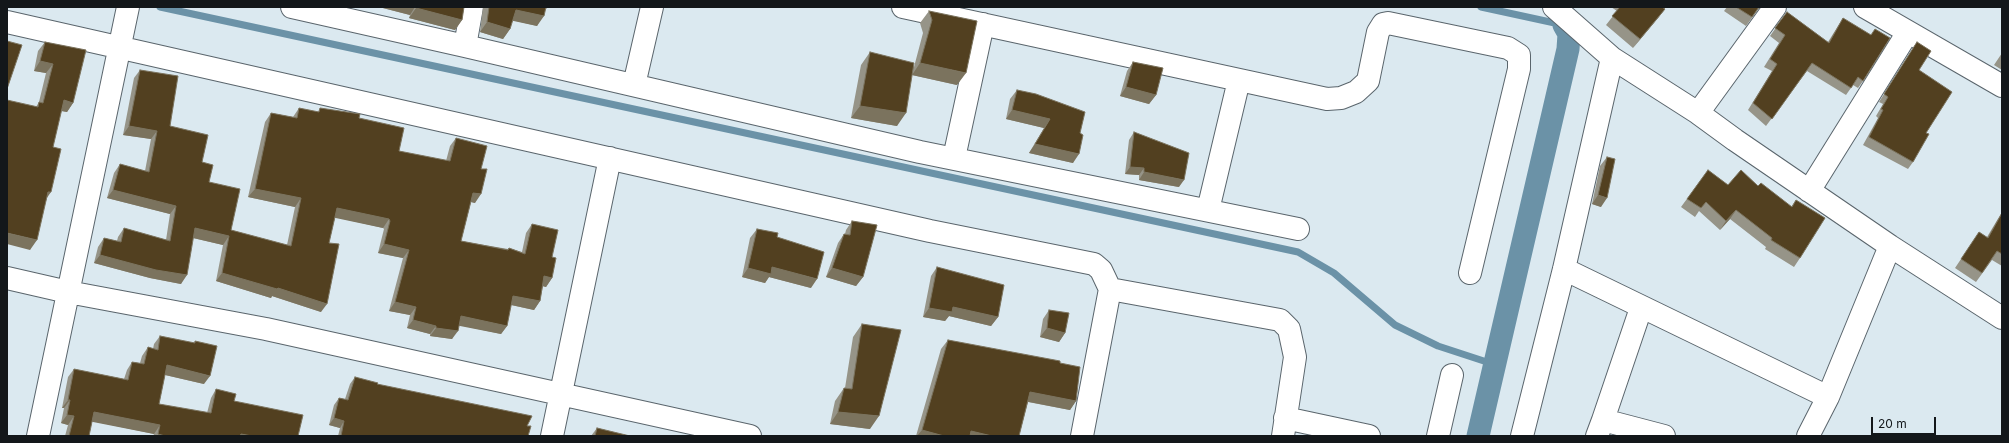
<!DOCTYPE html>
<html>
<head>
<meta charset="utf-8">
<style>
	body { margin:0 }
	#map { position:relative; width:2009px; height:443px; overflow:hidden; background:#dbe9f0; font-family:Inter,sans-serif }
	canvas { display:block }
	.frame { position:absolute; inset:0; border:8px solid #13171a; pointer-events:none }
	.scale { position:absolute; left:1871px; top:417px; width:65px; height:18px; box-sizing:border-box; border:2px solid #13171a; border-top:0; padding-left:5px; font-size:12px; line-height:14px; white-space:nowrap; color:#13171a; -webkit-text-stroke:3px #dbe9f0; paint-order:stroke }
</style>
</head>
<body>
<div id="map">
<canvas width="2009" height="443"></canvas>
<div class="frame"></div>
<div class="scale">20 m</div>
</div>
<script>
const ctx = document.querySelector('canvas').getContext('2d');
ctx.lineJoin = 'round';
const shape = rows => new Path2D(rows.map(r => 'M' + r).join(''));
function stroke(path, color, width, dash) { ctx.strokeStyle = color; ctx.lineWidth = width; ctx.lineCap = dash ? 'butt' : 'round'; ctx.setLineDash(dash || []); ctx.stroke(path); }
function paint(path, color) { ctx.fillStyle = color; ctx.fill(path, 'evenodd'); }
stroke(shape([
	[160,7,1298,252,1334,273,1395,325,1438,346,1493,364],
	[1481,7,1564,25]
]), '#6b92a7', 7);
stroke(shape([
	[1478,436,1568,49,1569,34,1564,25]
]), '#6b92a7', 23);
const minor = shape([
	[292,7,465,46,920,152,1298,229],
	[903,7,1327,99,1341,98,1356,92,1368,81,1378,32,1383,24,1388,23,1508,48,1519,55,1519,69,1470,273],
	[1554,7,1612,58,1698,113,1735,140,1890,246,2002,318],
	[1865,7,2002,86],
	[7,22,930,231,1094,264,1101,270,1110,289,1082,436],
	[465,46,472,7],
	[634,85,652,7],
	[1698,113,1775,7],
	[954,158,983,24],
	[1809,191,1908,32],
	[1208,210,1239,80],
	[1564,269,1828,397],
	[7,278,68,292,266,329,750,436],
	[1110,289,1280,320,1289,329,1295,357,1283,436],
	[1285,418,1369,436],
	[1603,420,1641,308],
	[38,436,128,7],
	[552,436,610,158],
	[1438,436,1452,375],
	[1522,436,1564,269,1612,58],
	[1597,436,1603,420,1664,436],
	[1808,436,1828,397,1890,246]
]);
stroke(minor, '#5a656c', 24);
stroke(minor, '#fff', 22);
paint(shape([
	[379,7,464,7,462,20,455,30,409,18,410,15],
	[483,7,548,7,545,10,537,26,512,20,510,29,503,39,480,32],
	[1611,7,1662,7,1665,9,1658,18,1633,48,1606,25,1617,11],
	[1727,7,1760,7,1746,26,1724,11],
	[929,11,957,85,912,75,897,126,851,118,861,65,870,52,914,67,923,33,920,23],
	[1787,12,1828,42,1843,18,1863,81,1858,88,1853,85,1846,95,1807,71,1766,126,1748,110,1772,71,1764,67,1779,43,1770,36],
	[45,42,73,103,67,112,61,111,53,147,47,198,30,250,36,107,39,102,46,73,34,71,38,51],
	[1917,42,1919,70,1926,133,1913,162,1908,169,1863,145,1878,118,1876,116,1883,104,1879,102],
	[2002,53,2002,70,1994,65],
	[1133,62,1156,95,1149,104,1120,96,1127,71],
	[140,70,170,126,202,162,209,182,231,230,287,245,295,207,248,197,265,122,271,113,293,117,299,108,318,112,320,108,359,118,399,151,446,161,450,146,456,138,481,169,475,203,471,202,461,241,508,249,509,248,522,252,526,233,532,224,552,257,552,278,546,287,543,286,540,301,534,310,511,305,507,326,501,334,459,325,452,339,430,336,430,334,407,328,410,315,389,311,403,258,378,253,384,229,383,228,335,217,329,243,321,312,272,296,271,298,216,281,223,245,193,238,181,284,150,278,94,263,98,247,104,238,117,241,118,237,124,228,166,240,170,214,107,198,114,173,120,164,145,171,151,139,123,135,134,78],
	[1017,90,1080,133,1073,163,1029,153,1044,128,1006,119,1010,99],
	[1134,132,1179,187,1139,180,1139,175,1125,174,1129,140],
	[1607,157,1601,207,1592,204,1600,166],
	[1708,170,1728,185,1758,186,1791,207,1796,200,1800,258,1794,267,1765,249,1766,247,1730,219,1720,230,1699,211,1695,217,1681,207],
	[2002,212,2002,266,1992,260,1976,282,1955,268,1979,232,1987,237],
	[852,221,863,277,856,286,826,277,838,243,844,234,845,234,846,230],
	[757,229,777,237,811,288,769,277,765,283,742,277,750,238],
	[937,267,998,317,991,326,949,316,945,321,923,317,931,276],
	[1049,310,1065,333,1059,342,1040,337,1043,319],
	[862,324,870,429,830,424,835,401,844,388,845,388,853,337],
	[160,336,194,343,195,341,204,384,165,375,159,404,207,413,211,398,216,389,234,401,298,436,153,436,154,434,92,421,89,436,65,436,68,425,61,423,64,408,62,408,68,377,74,369,124,379,127,370,132,362,140,363,142,356,148,347,153,349,154,344],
	[948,340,1060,363,1076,401,1070,410,1028,402,1019,436,916,436,941,349],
	[355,377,377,384,527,426,528,436,338,436,340,428,329,425,334,405,339,398,345,399,350,384],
	[597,428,630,436,591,436]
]), '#969488');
paint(shape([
	[379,7,415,7,410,15],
	[416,8,462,20,455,30,409,18],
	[1665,9,1658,18,1633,48,1640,39],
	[516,10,544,16,537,26,509,20],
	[487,22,510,29,503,39,480,32],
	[40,61,53,64,46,73,34,71],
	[920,63,966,73,957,85,912,75],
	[1126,87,1156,95,1149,104,1120,96],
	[64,100,73,103,67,112,57,110],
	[860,106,906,113,897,126,851,118],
	[1012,110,1050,119,1044,128,1006,119],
	[129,126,157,131,151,139,123,135],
	[1035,144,1079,154,1073,163,1029,153],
	[1130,167,1144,168,1139,175,1125,174],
	[1144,172,1184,180,1179,187,1139,180],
	[255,189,301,198,295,207,248,197],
	[113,190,176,206,170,214,107,198],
	[48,192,51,192,44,202],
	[473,193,481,194,475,203,467,201],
	[1598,195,1607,198,1601,207,1592,204],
	[337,208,389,219,383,228,331,217],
	[1736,210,1730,219,1720,230,1726,221],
	[195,228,229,236,223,245,189,237],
	[7,233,37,240,30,250,7,244],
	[384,244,409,250,403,258,378,253],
	[100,255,187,275,181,284,150,278,94,263],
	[772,267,817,279,811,288,769,277,765,283,742,277,748,268],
	[832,268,863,277,856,286,826,277],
	[222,273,278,288,327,304,321,312,272,296,271,298,216,281],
	[544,276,552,278,546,287,538,285],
	[513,296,540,301,534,310,507,304],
	[395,302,416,307,410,315,389,311],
	[953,307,998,317,991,326,949,316,945,321,923,317,929,308],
	[461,316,507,326,501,334,455,325],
	[413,320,436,326,430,334,407,328],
	[436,328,458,331,452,339,430,336],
	[1047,328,1065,333,1059,342,1040,337],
	[167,365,210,376,204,384,161,374],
	[1030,392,1076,401,1070,410,1024,401],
	[68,400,70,400,64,408,62,408],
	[94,412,160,425,154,434,88,421],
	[838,412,879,416,870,429,830,424],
	[67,415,74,416,68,425,61,423],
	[334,418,344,421,340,428,329,425],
	[922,430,944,436,917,436],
	[971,431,992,436,968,436],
	[241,434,252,436,239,436]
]), '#7b735e');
const building = shape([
	[416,7,464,7,462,20,416,8,416,7],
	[489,7,546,7,544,16,516,10,510,29,487,22,489,7],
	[1620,7,1662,7,1665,9,1640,39,1612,16,1620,7],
	[1736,7,1759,7,1752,17,1736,7],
	[929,11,977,21,966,73,920,63,932,20,929,11],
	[1787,12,1829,43,1843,18,1871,35,1875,29,1890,38,1863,81,1858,77,1851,88,1812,63,1772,119,1753,103,1777,64,1770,59,1785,35,1775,28,1787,12],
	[7,41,22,45,7,89,7,41],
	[45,42,86,50,73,103,64,100,53,147,61,149,51,192,48,192,37,240,7,233,7,100,38,107,39,102,43,103,53,64,40,61,45,42],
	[1917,42,1931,51,1919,70,1952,92,1926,133,1929,134,1913,162,1869,137,1883,110,1881,109,1888,97,1884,94,1917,42],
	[870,52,914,63,906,113,860,106,870,52],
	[1133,62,1163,68,1156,95,1126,87,1133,62],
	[140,70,178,76,170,126,208,135,202,162,213,165,209,182,240,189,231,230,291,246,301,198,255,189,271,113,297,118,299,108,319,112,320,108,360,114,359,118,404,128,399,151,450,161,456,138,487,146,481,169,487,169,481,194,473,193,461,241,508,250,509,248,525,254,532,224,558,230,552,257,556,258,552,278,544,276,540,301,513,296,507,326,461,316,458,331,436,328,436,326,413,320,416,307,395,302,409,250,384,244,390,221,389,219,337,208,329,243,339,244,327,304,278,288,277,289,222,273,229,236,195,228,187,275,156,270,100,255,104,238,121,242,124,228,170,241,176,206,113,190,120,164,149,172,157,131,129,126,140,70],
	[1017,90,1036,94,1085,112,1080,133,1083,135,1079,154,1035,144,1050,119,1012,110,1017,90],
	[1134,132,1189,153,1184,180,1144,172,1144,168,1130,167,1134,132],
	[1607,157,1615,159,1607,198,1598,195,1607,157],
	[1708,170,1728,185,1741,170,1758,186,1761,183,1792,207,1796,200,1825,218,1800,258,1771,240,1772,238,1736,210,1726,221,1706,202,1701,208,1687,199,1708,170],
	[2002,213,2002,254,1997,251,1982,273,1961,259,1979,232,1988,238,2002,213],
	[852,221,877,225,863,277,832,268,844,234,850,235,852,221],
	[757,229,778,233,777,237,824,252,817,279,772,267,771,274,748,268,757,229],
	[937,267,1004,285,998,317,953,307,952,312,929,308,937,267],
	[1049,310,1069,313,1065,333,1047,328,1049,310],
	[862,324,901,330,879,416,838,412,844,388,852,389,862,324],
	[160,336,195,343,195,341,217,346,210,376,167,365,159,404,211,413,216,389,236,394,234,401,303,415,298,436,252,436,241,434,240,436,165,436,158,434,160,425,94,412,89,436,69,436,74,416,67,415,70,400,68,400,74,369,128,380,132,362,144,364,148,347,158,350,160,336],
	[948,340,1060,361,1060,363,1080,367,1076,401,1030,392,1019,436,992,436,971,431,970,436,944,436,922,430,948,340],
	[355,377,378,383,377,384,532,416,527,426,531,426,528,436,341,436,344,421,334,418,339,398,348,400,355,377],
	[597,428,630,436,595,436,597,428]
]);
paint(building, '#524020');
stroke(building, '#7b735e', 1);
</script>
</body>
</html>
